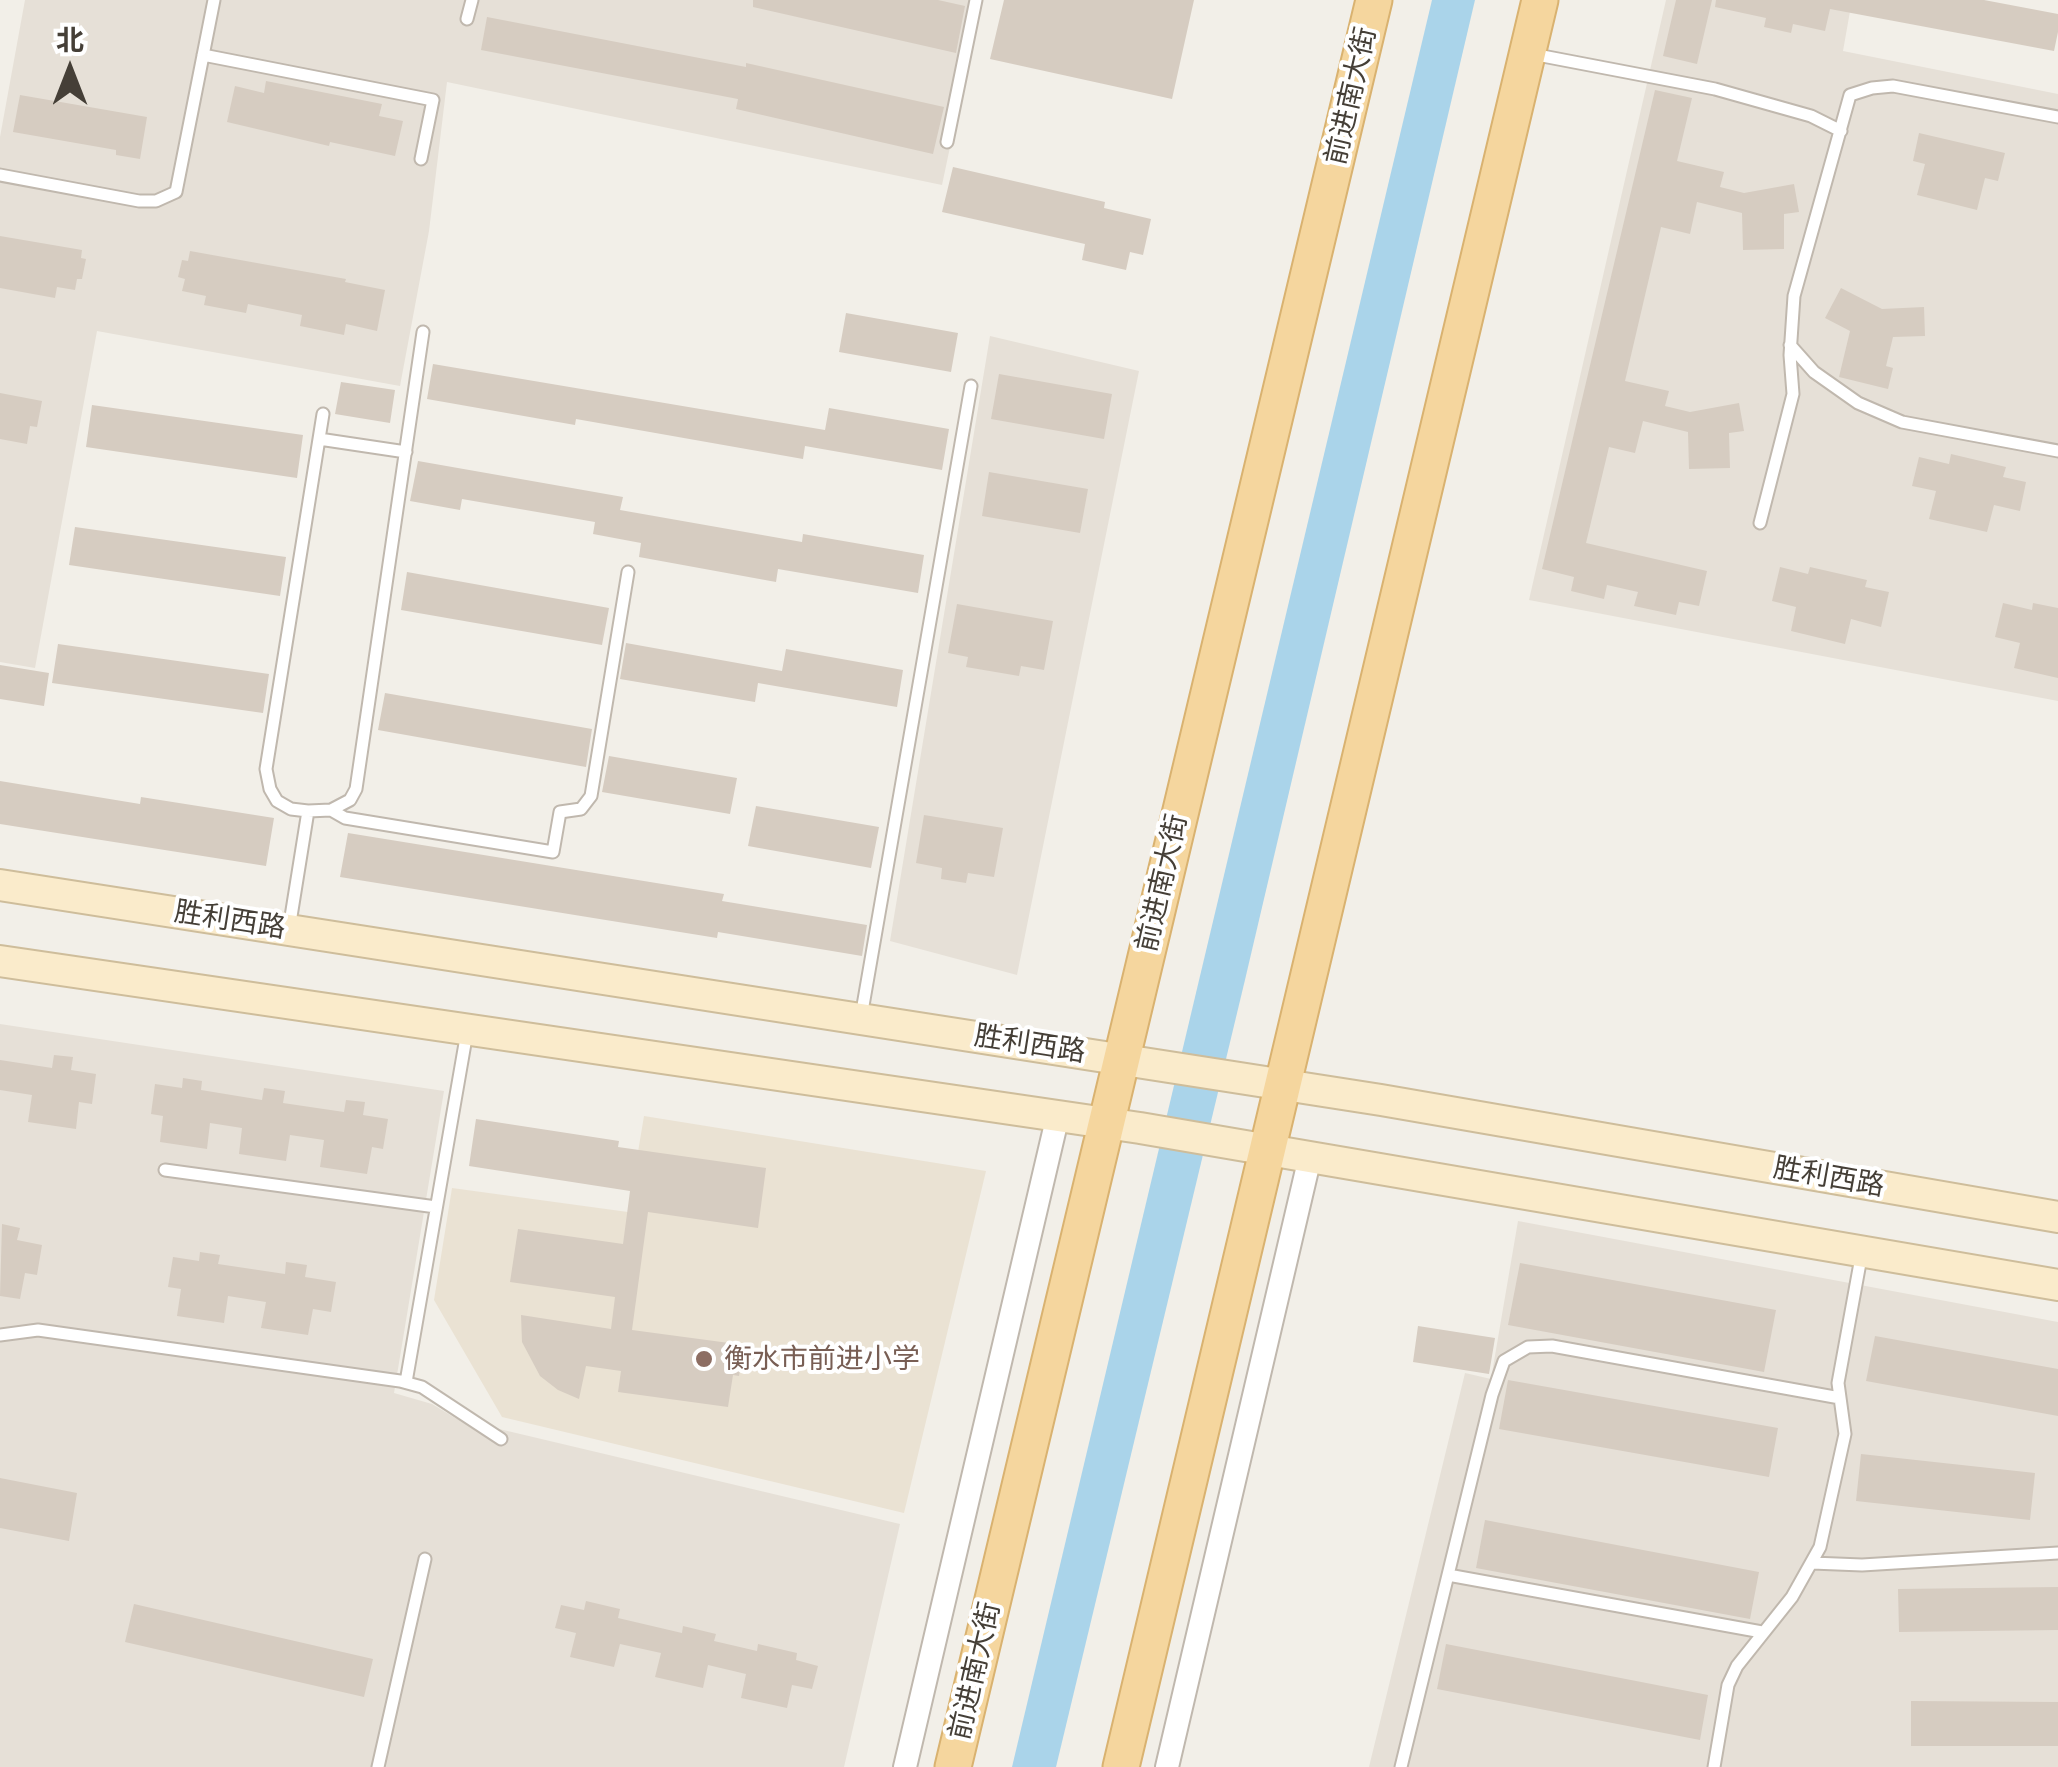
<!DOCTYPE html>
<html>
<head>
<meta charset="utf-8">
<style>
	body { margin:0 }
	#map { position:relative; width:2058px; height:1767px; overflow:hidden; background:#f2efe8; font-family:"Asap Condensed","Noto Sans SC",sans-serif }
	canvas { display:block }
	.north { position:absolute; left:20px; top:20px; width:100px; height:100px; -webkit-text-stroke:8px #fff; paint-order:stroke; rotate:0deg; font-size:28px; font-weight:700; line-height:40px; text-align:center; color:#453f37 }
	.north::after { content:''; display:block; margin:auto; width:35px; height:45px; background:#453f37; clip-path:polygon(50% 0,100% 100%,50% 72%,0 100%) }
</style>
</head>
<body>
<div id="map">
<canvas width="2058" height="1767"></canvas>
<div class="north">北</div>
</div>
<script>
const ctx = document.querySelector('canvas').getContext('2d');
ctx.lineJoin = 'round';
function paint(path, color) { ctx.fillStyle = color; ctx.fill(path, 'evenodd'); }
const shape = rows => new Path2D(rows.map(r => 'M' + r).join(''));
function stroke(path, color, width, dash) { ctx.strokeStyle = color; ctx.lineWidth = width; ctx.lineCap = dash ? 'butt' : 'round'; ctx.setLineDash(dash || []); ctx.stroke(path); }
function write(font, color, halo, rows, align = 'center') {
  ctx.font = font + ' "Asap Condensed","Noto Sans SC",sans-serif'; ctx.lineWidth = 8; ctx.setLineDash([]); ctx.textBaseline = 'middle'; ctx.strokeStyle = halo; ctx.fillStyle = color; for (const [text, x, y, turn = 0] of rows) {
    ctx.save(); ctx.translate(x, y); ctx.rotate((+turn || 0) * Math.PI / 180); ctx.textAlign = isNaN(turn) ? turn : align; if (halo) ctx.strokeText(text, 0, 0); ctx.fillText(text, 0, 0); ctx.restore();
  }
}
paint(shape([
	[25,0,981,0,942,185,447,82,429,231,400,386,97,331,35,668,0,662,0,137],
	[1666,0,1852,0,1843,51,2058,94,2058,701,1529,600],
	[990,336,1139,371,1017,975,890,941],
	[0,1024,444,1091,394,1393,432,1404,457,1419,900,1524,844,1767,0,1767],
	[1518,1221,2058,1322,2058,1767,1369,1767,1465,1373,1491,1379]
]), '#e6e0d7');
paint(shape([
	[644,1116,986,1171,904,1513,502,1417,434,1300,452,1188,628,1212]
]), '#eae2d3');
paint(shape([
	[1432,0,1475,0,1244,984,1056,1767,1012,1767]
]), '#aad4ea');
paint(shape([
	[753,0,938,0,965,6,956,53,753,7],
	[1004,0,1194,0,1172,99,990,59],
	[1676,0,1712,0,1697,64,1663,56],
	[1716,0,1984,0,2058,14,2058,32,2054,51,1830,9,1825,31,1793,24,1791,33,1764,27,1766,18,1715,7],
	[487,17,746,67,746,63,944,107,933,154,736,109,738,99,481,50],
	[266,81,382,104,379,116,403,121,395,156,330,142,329,146,227,122,235,86,264,93],
	[1655,90,1692,98,1677,161,1724,172,1720,187,1744,193,1794,184,1799,212,1784,214,1784,249,1743,250,1742,213,1697,202,1690,234,1661,227,1625,381,1669,391,1665,406,1690,412,1739,403,1744,431,1729,433,1730,468,1689,469,1688,432,1643,421,1635,453,1609,447,1586,543,1707,571,1699,606,1679,602,1676,615,1634,606,1638,592,1607,585,1604,599,1571,591,1574,577,1542,569],
	[20,95,147,117,140,159,116,155,116,150,13,132],
	[1919,133,2005,153,1998,181,1985,178,1977,210,1917,195,1925,164,1913,161],
	[953,167,1105,202,1104,208,1151,219,1143,255,1130,252,1126,270,1082,260,1085,244,942,212],
	[0,236,82,250,81,258,86,259,82,279,77,279,75,290,57,287,55,298,0,288],
	[190,251,346,279,345,282,385,290,377,331,346,324,344,335,300,326,302,315,248,304,246,313,204,305,206,296,182,291,185,279,178,277,182,260,188,261],
	[1841,288,1882,309,1924,307,1925,336,1893,337,1886,366,1893,368,1888,389,1839,377,1850,331,1825,318],
	[846,313,958,333,951,372,839,352],
	[433,364,825,430,829,408,949,429,942,470,805,446,803,459,576,419,575,425,427,399],
	[999,374,1112,394,1104,439,991,419],
	[341,382,395,390,390,423,335,414],
	[0,393,42,401,37,427,30,426,27,444,0,439],
	[92,405,303,435,297,478,86,447],
	[1951,454,2006,467,2003,477,2026,482,2020,511,1994,505,1987,532,1929,519,1936,491,1912,486,1919,457,1949,464],
	[418,461,623,497,620,510,802,542,803,534,924,555,918,593,778,569,776,582,639,557,641,543,593,534,595,522,462,499,460,510,410,501],
	[989,472,1088,489,1080,533,982,516],
	[75,527,286,557,280,596,69,565],
	[1780,567,1808,574,1810,567,1867,580,1865,587,1889,592,1881,627,1851,619,1845,644,1791,631,1796,607,1772,601],
	[407,572,609,608,602,645,401,610],
	[2003,603,2032,610,2033,603,2058,608,2058,678,2014,668,2020,643,1995,637],
	[957,604,1053,621,1044,670,1021,666,1019,676,966,667,968,657,948,653],
	[626,643,782,671,786,649,903,670,897,707,758,683,755,702,620,679],
	[58,644,269,674,263,713,52,683],
	[0,665,49,673,44,706,0,699],
	[385,693,592,729,586,767,378,730],
	[609,756,737,778,730,814,602,792],
	[0,781,140,804,141,797,274,818,266,866,0,824],
	[756,806,879,827,871,868,748,846],
	[924,815,1003,828,994,877,968,873,966,883,941,879,942,868,916,863],
	[348,833,724,894,722,901,867,925,862,956,718,932,717,938,340,877],
	[54,1055,73,1057,71,1070,96,1074,92,1104,79,1102,76,1129,28,1122,32,1095,0,1090,0,1060,52,1068],
	[183,1078,202,1081,201,1090,262,1100,264,1088,285,1091,283,1103,344,1112,346,1100,365,1102,363,1115,388,1119,383,1149,372,1147,367,1174,320,1167,324,1140,290,1135,286,1161,239,1154,242,1128,210,1123,207,1149,160,1142,163,1116,151,1114,155,1084,182,1088],
	[476,1119,619,1141,618,1147,766,1168,758,1228,648,1212,632,1330,744,1345,739,1376,733,1375,728,1407,618,1392,621,1371,586,1366,579,1399,558,1390,540,1376,522,1342,521,1315,611,1329,615,1297,510,1282,518,1229,623,1244,630,1191,469,1166],
	[2,1224,20,1228,17,1240,42,1245,37,1275,25,1273,20,1299,0,1296],
	[200,1252,220,1255,218,1264,285,1274,286,1262,307,1265,305,1277,336,1282,331,1312,313,1309,308,1335,261,1328,266,1302,228,1296,224,1323,177,1316,181,1289,168,1287,173,1257,199,1261],
	[1520,1263,1776,1310,1764,1372,1508,1325],
	[1418,1326,1495,1338,1489,1374,1413,1362],
	[1875,1336,2058,1369,2058,1416,1866,1381],
	[1508,1380,1778,1428,1769,1477,1499,1429],
	[1861,1454,2035,1473,2030,1520,1856,1501],
	[0,1478,77,1493,69,1541,0,1528],
	[1485,1520,1759,1572,1750,1619,1476,1568],
	[2058,1587,2058,1630,1899,1632,1898,1589],
	[586,1601,620,1609,618,1618,682,1633,683,1626,716,1634,714,1641,757,1651,758,1644,797,1653,796,1660,818,1666,812,1689,792,1685,787,1708,741,1698,746,1674,708,1665,703,1688,655,1677,661,1653,620,1644,614,1667,570,1657,576,1633,555,1628,561,1605,584,1610],
	[134,1604,373,1659,364,1697,125,1642],
	[1446,1644,1708,1695,1700,1740,1437,1689],
	[1911,1701,2058,1702,2058,1746,1911,1746]
]), '#d6ccc1');
const service = shape([
	[467,19,472,0],
	[1532,54,1715,89,1811,116,1841,131],
	[203,55,433,100,421,159],
	[947,142,976,0],
	[0,175,139,201,156,201,176,192,214,0],
	[1790,345,1814,372,1858,403,1902,422,2058,451],
	[323,414,266,769,270,789,277,801,291,809,308,811,331,810,350,800,356,789,423,332],
	[319,439,406,452],
	[1760,523,1793,394,1790,355,1794,296,1850,95,1872,88,1893,86,2058,117],
	[331,810,345,818,553,852,560,812,581,809,591,796,628,572],
	[289,929,308,811],
	[861,1017,971,386],
	[165,1170,436,1207],
	[0,1335,38,1330,400,1381,422,1387,501,1439],
	[406,1382,467,1032],
	[1812,1563,1862,1565,2058,1553],
	[1448,1575,1762,1632],
	[378,1767,425,1559],
	[1401,1767,1492,1395,1504,1361,1528,1347,1552,1346,1840,1398],
	[1714,1767,1728,1685,1737,1666,1792,1597,1820,1547,1845,1434,1838,1383,1862,1252]
]);
const minor = shape([
	[905,1767,1058,1115],
	[1167,1767,1310,1157]
]);
const secondary = shape([
	[0,885,1381,1100,2058,1217],
	[0,961,1140,1128,2058,1285]
]);
const primary = shape([
	[953,1767,1374,0],
	[1121,1767,1540,0]
]);
stroke(service, '#c0b8ae', 15);
stroke(minor, '#c0b8ae', 26);
stroke(secondary, '#cebd9b', 34);
stroke(primary, '#d9b270', 39);
stroke(service, '#fff', 11);
stroke(minor, '#fff', 22);
stroke(secondary, '#faebcb', 30);
stroke(primary, '#f5d69e', 35);
for (const [x, y, r, color] of [
	[704,1359,10,"#8d6e63"]
]) { const dot = new Path2D(); dot.arc(x, y, r, 0, 2 * Math.PI); ctx.fillStyle = color; ctx.fill(dot); stroke(dot, '#fff', 4); }
write('28px', '#453f37', '#fff', [
	["前进南大街",1351,96,-77],
	["前进南大街",1162,883,-77],
	["胜利西路",230,920,9],
	["胜利西路",1030,1044,9],
	["胜利西路",1829,1177,10],
	["前进南大街",975,1671,-77]
]);
write('28px', '#785e54', '#fff', [
	["衡水市前进小学",724,1359]
], 'left');
</script>
</body>
</html>
